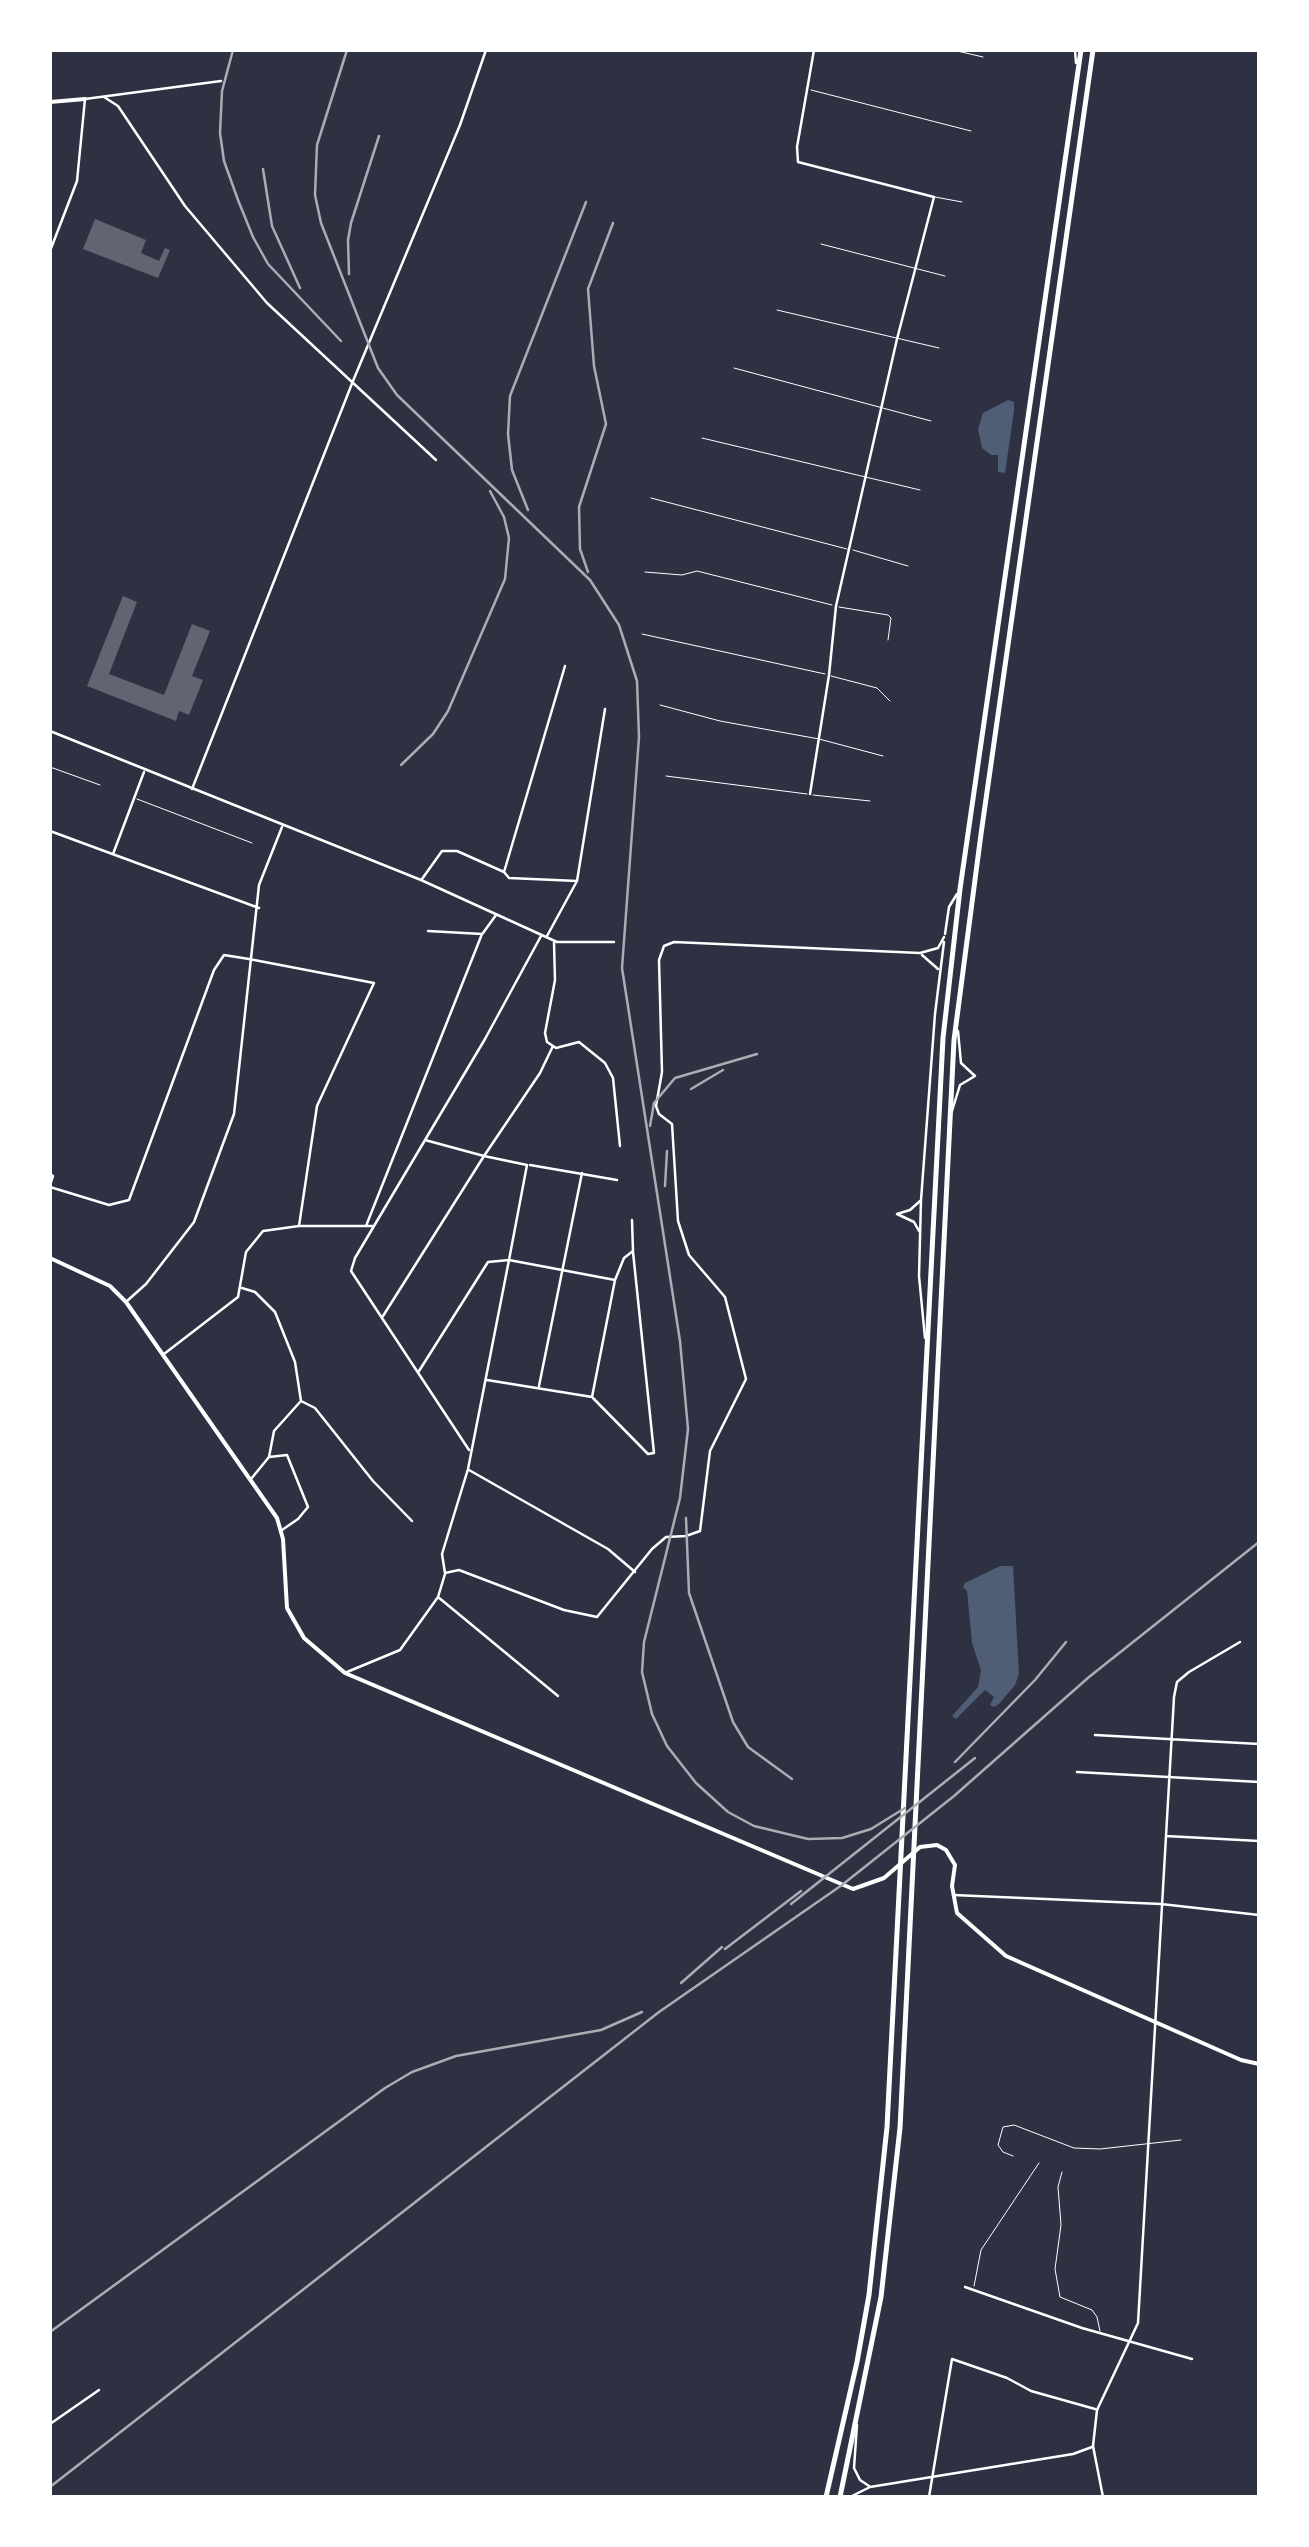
<!DOCTYPE html>
<html>
<head>
<meta charset="utf-8">
<style>
	body { margin:0 }
	#map { position:relative; width:1309px; height:2547px; overflow:hidden; background:#2d3142; font-family:"Source Sans 3",sans-serif }
	canvas { display:block }
	.frame { position:absolute; inset:0; border:52px solid #fff; pointer-events:none }
</style>
</head>
<body>
<div id="map">
<canvas width="1309" height="2547"></canvas>
<div class="frame"></div>
</div>
<script>
const ctx = document.querySelector('canvas').getContext('2d');
ctx.lineJoin = 'round';
function paint(path, color) { ctx.fillStyle = color; ctx.fill(path, 'evenodd'); }
const shape = rows => new Path2D(rows.map(r => 'M' + r).join(''));
function stroke(path, color, width, dash) { ctx.strokeStyle = color; ctx.lineWidth = width; ctx.lineCap = dash ? 'butt' : 'round'; ctx.setLineDash(dash || []); ctx.stroke(path); }
paint(shape([
	[1008,400,1014,402,1014,411,1005,473,998,472,998,455,991,455,982,448,978,429,983,413],
	[1000,1566,1013,1566,1019,1674,1015,1685,999,1704,994,1707,990,1705,994,1697,985,1690,956,1719,952,1716,978,1687,981,1670,972,1643,967,1591,963,1587,965,1583]
]), '#4f5d75');
paint(shape([
	[95,219,146,240,141,253,159,261,165,248,170,250,158,278,83,249],
	[123,596,137,602,109,674,164,695,192,624,210,631,192,676,203,680,189,715,179,711,176,721,87,686]
]), '#626471');
stroke(shape([
	[953,50,983,57],
	[811,90,971,131],
	[935,197,962,202],
	[821,244,945,276],
	[777,310,939,348],
	[734,368,931,421],
	[702,438,920,490],
	[651,498,847,549],
	[853,550,908,566],
	[645,572,682,575,697,571,832,605],
	[839,607,888,615,891,618,888,640],
	[642,634,825,674],
	[831,676,877,688,890,701],
	[660,705,720,721,819,739,883,756],
	[50,767,100,785],
	[666,776,807,794],
	[813,795,870,801],
	[137,799,252,843],
	[1013,2156,1003,2152,998,2145,1003,2127,1014,2125,1074,2148,1100,2149,1181,2140],
	[1062,2172,1058,2187,1061,2225,1055,2269,1060,2297,1092,2310,1097,2317,1100,2331],
	[974,2286,981,2250,1039,2163]
]), '#fff', 1);
stroke(shape([
	[1075,50,1076,63],
	[104,97,118,106,185,206,267,303,436,460],
	[50,251,77,181,85,99,221,81],
	[565,666,504,872,509,878,577,881],
	[50,731,421,880,557,942,614,942],
	[192,789,353,381,460,125,486,50],
	[810,794,829,675,836,606,897,339,934,197,798,162,797,147,814,50],
	[50,831,259,908],
	[113,854,144,772],
	[422,879,442,851,457,851,504,872],
	[483,933,496,915],
	[945,934,949,907,957,894],
	[547,936,577,881,605,709],
	[554,943,555,980,545,1033,547,1042,556,1048,579,1042,605,1063,613,1078,620,1146],
	[922,955,938,969],
	[952,1111,960,1085,975,1076,961,1063,958,1031],
	[425,1140,484,1156,540,1073,553,1046],
	[530,1165,617,1180],
	[50,1174,53,1176,50,1185],
	[50,1187,109,1205,129,1200,214,970,224,955,249,959,374,983,317,1106,299,1226],
	[897,1214,914,1222,919,1231],
	[897,1214,910,1210,920,1201],
	[366,1226,482,934,428,931],
	[615,1280,509,1260,468,1469,442,1554,445,1573,459,1570,564,1610,597,1617,652,1549,666,1537,686,1536,700,1531,710,1451,746,1379,725,1297,689,1255,678,1221,672,1124,659,1114,656,1106,662,1072,659,960,664,946,674,942,920,953,938,948,944,937],
	[242,1288,255,1292,275,1312,295,1362,301,1401,315,1408,373,1481,412,1521],
	[127,1301,146,1284,194,1222,234,1114,259,885,282,827],
	[383,1316,484,1156,527,1165,509,1260,488,1262,419,1371],
	[925,1338,919,1276,921,1200,935,1014,944,942],
	[164,1354,238,1297,246,1252,263,1231,299,1226,372,1226],
	[487,1380,592,1397,615,1280,624,1258,633,1251,632,1220],
	[539,1386,582,1173],
	[593,1398,648,1454,654,1453,633,1252],
	[469,1450,351,1271,355,1258,485,1039,541,936],
	[269,1457,287,1455,308,1507,298,1519,282,1530],
	[469,1470,608,1549,635,1572],
	[251,1479,269,1457,274,1431,300,1402],
	[438,1597,558,1696],
	[347,1672,400,1650,438,1597,445,1574],
	[1095,1735,1259,1744],
	[1077,1772,1259,1782],
	[1166,1836,1259,1841],
	[953,1895,1161,1904,1259,1915],
	[965,2287,1082,2328,1192,2359],
	[50,2424,99,2390],
	[857,2425,854,2468,860,2480,869,2486],
	[850,2497,870,2487,1073,2454,1092,2447],
	[929,2497,952,2359,1007,2378,1031,2391,1095,2409],
	[1103,2497,1093,2446,1097,2410,1138,2323,1174,1697,1177,1682,1189,1672,1240,1642]
]), '#fff', 2.5);
stroke(shape([
	[50,102,85,99],
	[50,1258,110,1286,126,1302,277,1518,283,1539,287,1608,304,1638,345,1673,853,1889,884,1878,920,1847,937,1845,946,1850,955,1865,952,1886,957,1913,1006,1956,1241,2060,1259,2064]
]), '#fff', 4);
stroke(shape([
	[826,2497,857,2362,869,2295,887,2127,943,1038,960,889,1081,50],
	[840,2497,881,2297,900,2128,954,1040,981,834,1093,50]
]), '#fff', 5);
stroke(shape([
	[233,50,222,91,220,133,224,161,238,200,253,237,268,264,341,341],
	[347,50,317,145,315,195,321,223,378,368,397,395,590,580,619,625,637,681,639,737,622,968,680,1341,688,1429,680,1498,644,1642,642,1672,652,1714,667,1746,696,1783,728,1812,754,1826,808,1839,842,1838,871,1829,905,1808],
	[263,169,272,226,300,288],
	[349,274,348,240,351,223,379,136],
	[528,510,512,470,508,434,510,396,586,202],
	[588,572,580,549,579,507,606,424,594,366,588,289,613,223],
	[401,765,433,734,448,711,505,579,509,538,504,517,490,491],
	[691,1089,723,1070],
	[650,1126,654,1103,675,1078,757,1054],
	[665,1186,667,1151],
	[686,1518,689,1593,733,1722,748,1747,792,1779],
	[955,1762,1035,1680,1066,1642],
	[791,1904,975,1758],
	[725,1949,801,1891],
	[681,1983,722,1947],
	[50,2332,385,2088,412,2072,456,2056,601,2030,642,2012],
	[50,2487,659,2012,842,1885,954,1796,1089,1677,1259,1542]
]), '#abadb3', 2.5);
</script>
</body>
</html>
